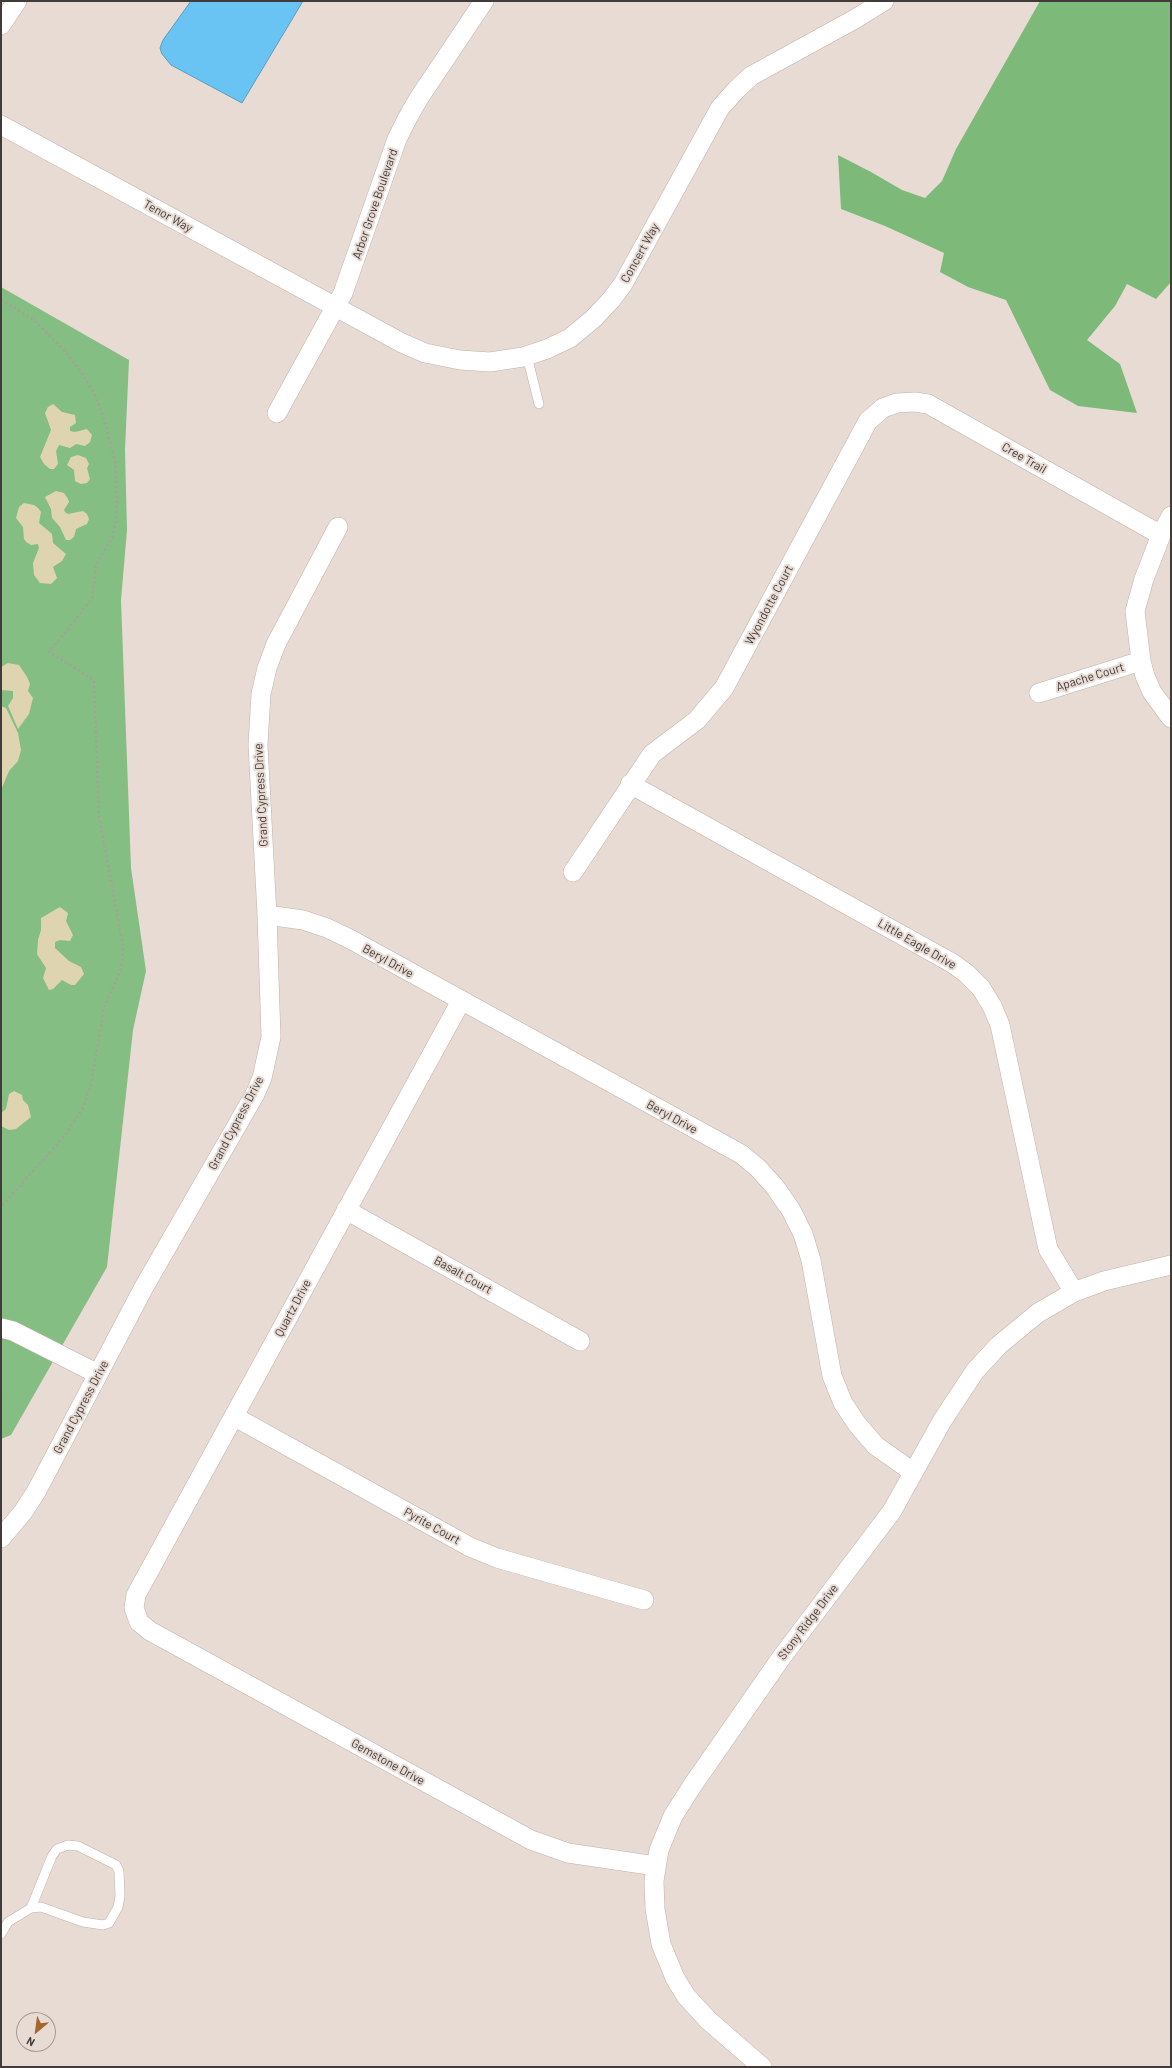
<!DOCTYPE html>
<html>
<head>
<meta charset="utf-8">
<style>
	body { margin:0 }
	#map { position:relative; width:1172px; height:2068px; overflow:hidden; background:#e8dbd4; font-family:Barlow,sans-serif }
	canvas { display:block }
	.frame { position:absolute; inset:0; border:2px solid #413b39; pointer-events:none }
	.north { position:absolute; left:16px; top:2012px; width:40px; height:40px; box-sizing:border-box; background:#e8dbd4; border:1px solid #a59b96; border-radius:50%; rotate:209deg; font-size:11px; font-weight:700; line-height:16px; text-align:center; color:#413b39 }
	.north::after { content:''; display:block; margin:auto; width:14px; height:18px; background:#a76630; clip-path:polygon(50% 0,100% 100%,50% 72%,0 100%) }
</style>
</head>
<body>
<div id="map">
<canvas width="1172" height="2068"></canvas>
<div class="frame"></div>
<div class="north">N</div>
</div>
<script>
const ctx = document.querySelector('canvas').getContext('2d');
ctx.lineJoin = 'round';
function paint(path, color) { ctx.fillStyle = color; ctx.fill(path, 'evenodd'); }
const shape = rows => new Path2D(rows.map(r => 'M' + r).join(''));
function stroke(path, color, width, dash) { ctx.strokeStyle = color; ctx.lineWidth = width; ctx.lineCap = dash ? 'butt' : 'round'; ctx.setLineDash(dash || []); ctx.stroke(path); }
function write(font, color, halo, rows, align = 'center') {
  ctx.font = font + ' Barlow,sans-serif'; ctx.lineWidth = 4; ctx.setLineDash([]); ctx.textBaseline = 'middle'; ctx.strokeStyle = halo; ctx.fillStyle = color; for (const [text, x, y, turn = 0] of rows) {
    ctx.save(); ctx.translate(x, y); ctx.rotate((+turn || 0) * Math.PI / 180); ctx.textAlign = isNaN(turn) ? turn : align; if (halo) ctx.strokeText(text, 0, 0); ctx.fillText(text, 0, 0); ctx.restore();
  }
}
paint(shape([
	[1,287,129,360,125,450,127,530,121,600,131,868,146,971,133,1030,107,1267,11,1435,1,1439]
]), '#85be82');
paint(shape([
	[1040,1,1171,1,1171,282,1156,299,1127,284,1115,306,1087,340,1120,364,1137,413,1078,406,1050,390,1006,300,968,287,940,272,944,253,885,226,841,209,838,155,871,172,902,190,925,198,942,181,956,149]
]), '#7dba7a');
paint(shape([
	[53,404,62,412,75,415,76,423,70,427,70,431,75,432,87,429,92,435,90,442,85,446,76,444,70,448,59,445,56,451,58,464,54,469,50,469,44,464,40,457,51,430,45,413,48,407],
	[78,455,86,458,89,464,87,468,90,479,87,483,81,484,75,481,74,470,67,465,71,457],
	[56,491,64,493,68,499,69,502,64,510,65,512,68,514,83,511,87,514,89,519,87,524,76,529,74,537,70,540,66,540,60,527,52,518,51,509,45,497],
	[24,503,34,505,38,508,41,512,39,523,52,534,53,543,66,554,62,561,53,567,57,578,51,584,40,583,34,575,33,563,39,548,38,544,31,545,26,542,24,539,23,527,16,518,19,507],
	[8,663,19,665,27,677,30,684,28,691,33,698,29,714,18,729,8,706,13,698,13,691,1,690,1,667],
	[1,706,6,708,18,733,21,750,18,761,9,771,1,790],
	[60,907,68,913,66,921,73,935,70,941,60,940,55,942,55,948,69,961,81,967,84,974,75,985,71,985,62,980,53,989,49,990,43,978,46,968,37,954,38,940,41,930,41,918],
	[14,1091,22,1095,23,1100,28,1105,31,1117,16,1129,9,1130,1,1126,1,1113,6,1109,9,1094]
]), '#ded5b0');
const water = shape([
	[191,1,303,1,242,103,171,65,162,54,160,48,163,40,191,1]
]);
paint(water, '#6ac4f3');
stroke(water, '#5e9bbb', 1);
const service = shape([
	[527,356,539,404],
	[1,1934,8,1922,31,1908,52,1856,57,1849,68,1845,78,1846,116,1865,119,1871,120,1896,118,1907,109,1923,103,1925,83,1922,41,1907,31,1908]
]);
const minor = shape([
	[1,25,17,1],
	[1,125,402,343,425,353,460,360,490,362,523,357,547,349,570,338,593,319,611,300,623,284,720,108,736,90,751,76,855,19,884,1],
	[277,413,343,293,397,139,408,117,419,98,484,1],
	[1171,516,1161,535,1144,579,1135,611,1141,661,1145,676,1152,692,1171,718],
	[1039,693,1141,661],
	[630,784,952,963,966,973,981,988,992,1006,1000,1025,1048,1249,1074,1292],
	[573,872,652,754,697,720,724,688,868,421,883,408,897,403,915,402,928,404,1161,535],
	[267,915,303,920,327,928,350,939,741,1154,758,1168,775,1187,791,1210,803,1234,811,1260,832,1376,843,1403,857,1424,876,1446,913,1472],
	[461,1001,136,1595,134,1608,139,1622,150,1631,531,1840,568,1853,656,1866],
	[346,1210,580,1341],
	[1,1328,13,1331,98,1374],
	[235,1417,470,1547,497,1558,644,1600],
	[1,1538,23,1512,36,1492,144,1287,255,1094,262,1078,271,1037,267,915,258,745,261,694,267,668,276,644,338,527],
	[762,2067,708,2020,686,1996,675,1978,661,1944,655,1909,654,1881,659,1850,673,1816,692,1786,781,1658,892,1511,942,1421,975,1371,999,1345,1038,1313,1074,1292,1104,1281,1171,1265]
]);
stroke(service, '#beb1ab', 10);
stroke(minor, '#beb1ab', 20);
stroke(shape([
	[1,300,34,320,64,350,80,370,94,393,103,415,115,461,117,498,116,521,112,537,96,566,92,599,49,652,94,680,99,816,123,946,122,963,118,977,104,1007,92,1080,84,1106,66,1134,1,1207],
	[1,1397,1,1398]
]), '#a99f9a', 2.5, [2, 3]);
stroke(service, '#fff', 9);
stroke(minor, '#fff', 19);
write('12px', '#413b39', '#e8dbd4', [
	["Arbor Grove Boulevard",375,204,-71],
	["Tenor Way",168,216,29],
	["Concert Way",640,253,-61],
	["Cree Trail",1024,458,30],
	["Wyondotte Court",769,605,-62],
	["Apache Court",1090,677,-17],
	["Grand Cypress Drive",261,795,-93],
	["Little Eagle Drive",917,944,30],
	["Beryl Drive",388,961,29],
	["Beryl Drive",672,1117,29],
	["Grand Cypress Drive",236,1123,-62],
	["Basalt Court",463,1275,29],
	["Quartz Drive",293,1308,-62],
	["Grand Cypress Drive",81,1407,-62],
	["Pyrite Court",432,1526,29],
	["Stony Ridge Drive",808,1622,-53],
	["Gemstone Drive",388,1762,29]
]);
</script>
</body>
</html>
